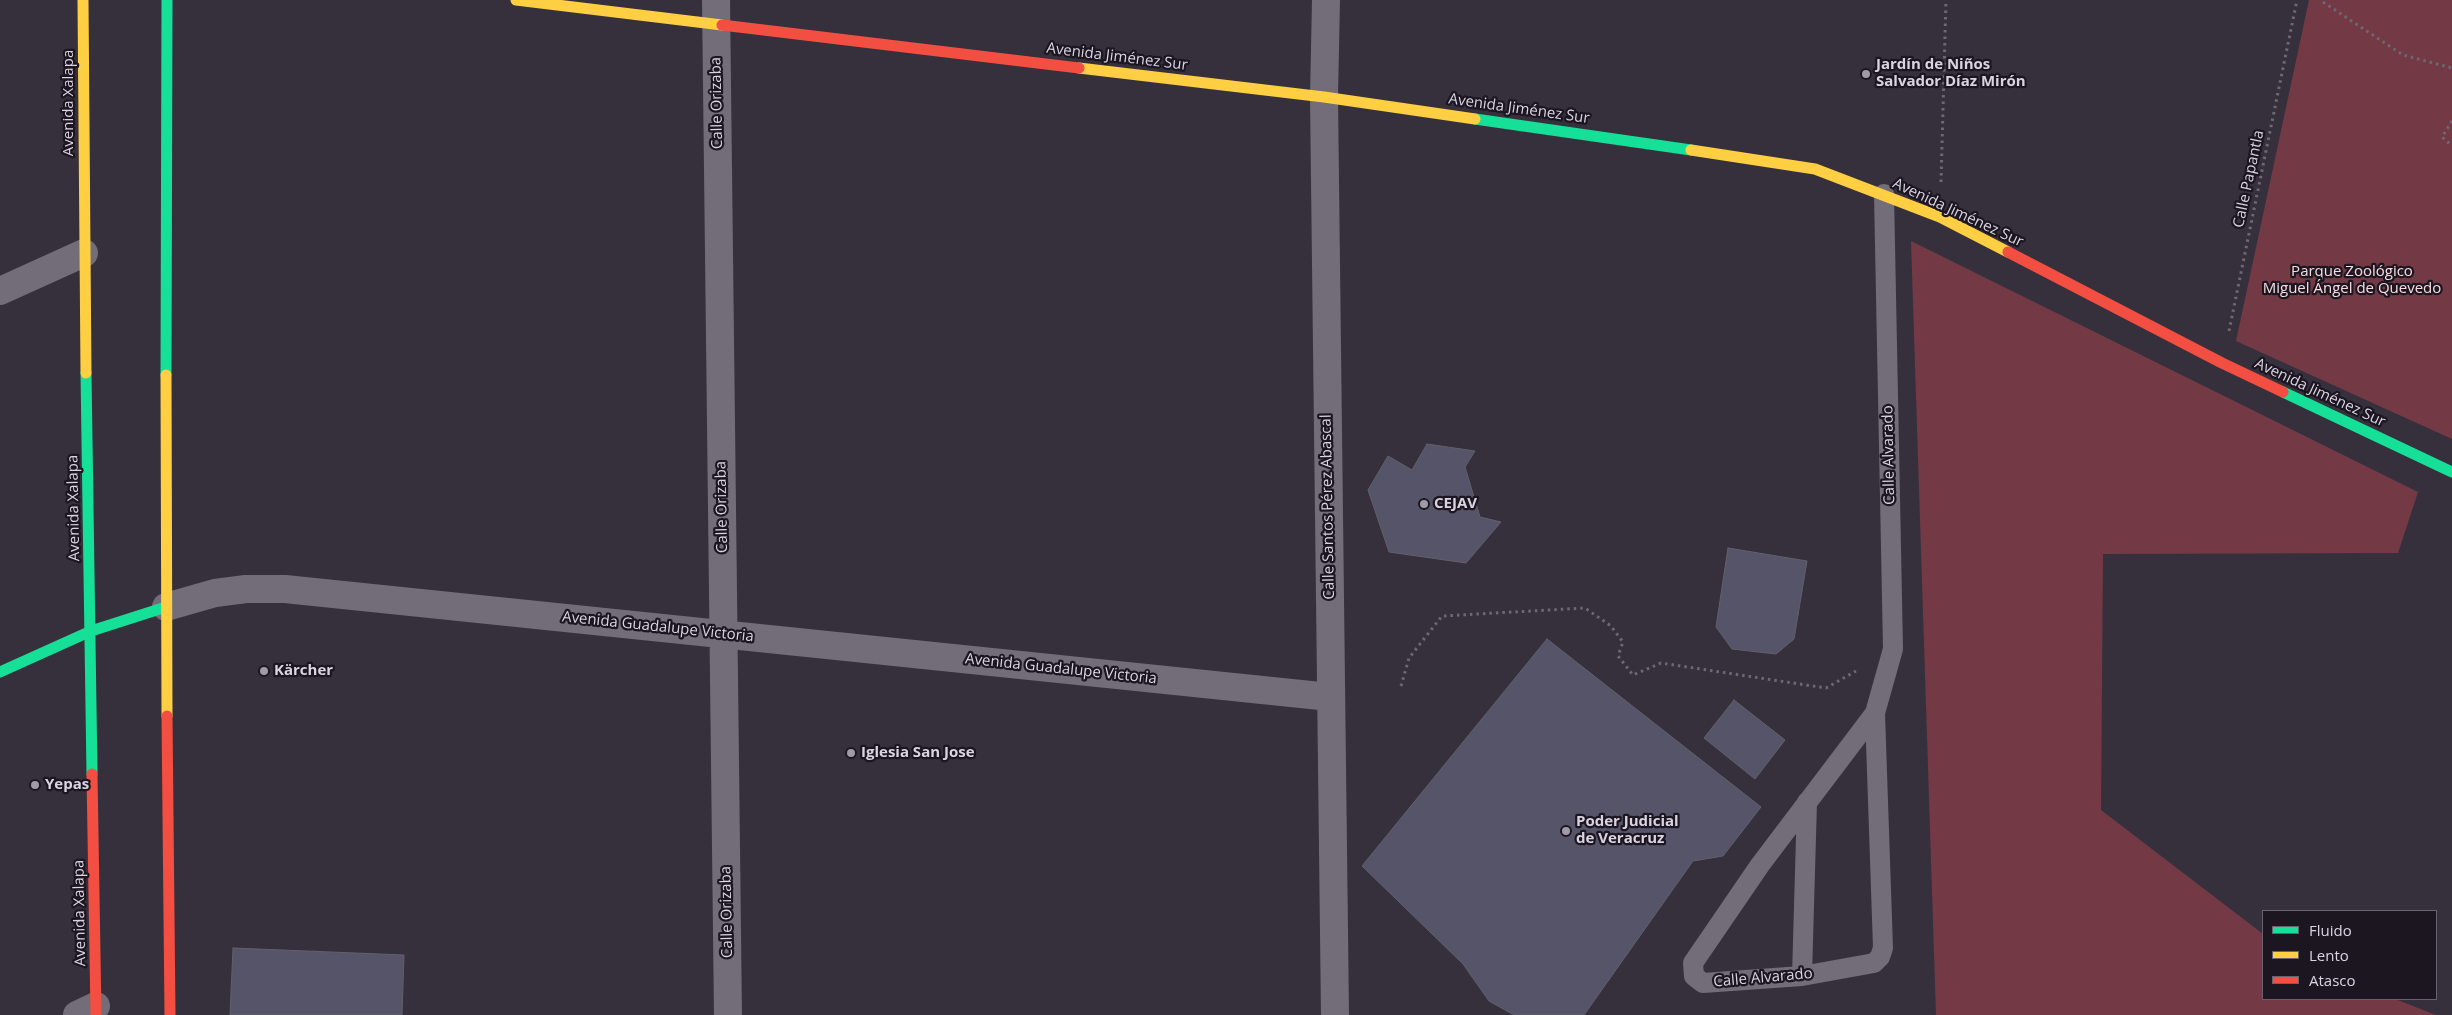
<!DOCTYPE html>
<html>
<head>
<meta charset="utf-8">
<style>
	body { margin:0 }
	#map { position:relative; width:2452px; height:1015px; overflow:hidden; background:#36303c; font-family:"Open Sans",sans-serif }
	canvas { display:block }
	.legend { position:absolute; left:2262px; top:910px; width:175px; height:90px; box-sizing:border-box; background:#1c1620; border:1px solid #68626e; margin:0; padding:6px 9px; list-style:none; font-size:15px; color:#dbd3e2 }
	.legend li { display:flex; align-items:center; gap:10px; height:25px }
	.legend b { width:25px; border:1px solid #68626e }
</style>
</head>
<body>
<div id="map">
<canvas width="2452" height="1015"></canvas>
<ul class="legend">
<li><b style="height:6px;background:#16e098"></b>Fluido</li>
<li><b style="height:6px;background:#ffcf43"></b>Lento</li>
<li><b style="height:6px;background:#f24e42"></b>Atasco</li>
</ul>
</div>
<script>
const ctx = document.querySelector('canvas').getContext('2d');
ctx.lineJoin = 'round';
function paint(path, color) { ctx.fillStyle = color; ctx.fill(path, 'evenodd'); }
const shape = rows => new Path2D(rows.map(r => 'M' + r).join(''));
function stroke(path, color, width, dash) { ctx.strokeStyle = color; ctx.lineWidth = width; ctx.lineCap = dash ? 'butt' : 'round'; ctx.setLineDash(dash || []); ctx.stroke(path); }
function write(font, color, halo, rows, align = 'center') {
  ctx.font = font + ' "Open Sans",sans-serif'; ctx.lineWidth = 4.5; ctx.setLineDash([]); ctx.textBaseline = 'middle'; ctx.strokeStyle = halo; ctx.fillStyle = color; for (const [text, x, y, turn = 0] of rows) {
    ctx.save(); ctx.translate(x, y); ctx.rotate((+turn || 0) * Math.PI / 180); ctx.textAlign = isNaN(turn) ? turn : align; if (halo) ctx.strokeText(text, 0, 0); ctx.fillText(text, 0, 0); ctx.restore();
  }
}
paint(shape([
	[2309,0,2452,0,2452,439,2236,341],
	[1911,241,2418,492,2398,553,2103,554,2101,810,2263,934,2263,999,2395,999,2436,1015,1936,1015]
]), '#733a46');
const building = shape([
	[1427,444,1475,451,1465,467,1480,517,1501,522,1466,563,1389,552,1368,490,1388,456,1412,470,1427,444],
	[1728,548,1807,561,1794,639,1776,654,1732,649,1716,627,1728,548],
	[1547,639,1761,807,1723,856,1693,861,1584,1015,1514,1015,1489,1001,1463,964,1362,866,1547,639],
	[1734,700,1785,740,1755,779,1704,738,1734,700],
	[233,948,404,955,402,1015,230,1015,233,948]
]);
paint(building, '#565469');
stroke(building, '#61606b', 1);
stroke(shape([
	[2323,2,2403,55,2452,68],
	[2452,121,2442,137,2452,146],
	[1941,182,1946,0],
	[2229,331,2297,0],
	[1401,686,1409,658,1442,616,1585,608,1611,626,1623,642,1618,656,1633,675,1661,663,1826,688,1856,671]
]), '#6d6872', 3, [2.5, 4]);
stroke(shape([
	[1875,713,1760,865,1693,963,1694,976,1703,983,1802,976,1874,963,1880,957,1883,948,1875,713,1893,649,1884,194],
	[1802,976,1807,802]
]), '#726d78', 20);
stroke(shape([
	[716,0,728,1015],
	[1326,0,1324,97,1335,1015],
	[0,291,84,253],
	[166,607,215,593,246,589,285,589,1330,697],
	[77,1015,96,1006]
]), '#726d78', 28);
stroke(shape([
	[1475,119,1691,150],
	[86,373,92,774],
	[166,375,167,0],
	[2283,392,2452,472],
	[0,672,91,631,166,607]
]), '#16e098', 11);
stroke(shape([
	[83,0,86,373],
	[516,0,722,25],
	[1079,68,1324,97,1475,119],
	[1691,150,1815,169,1940,217,2008,252],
	[166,375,167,716]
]), '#ffcf43', 11);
stroke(shape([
	[722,25,1079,68],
	[2008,252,2222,363,2283,392],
	[167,716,170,1015],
	[92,774,96,1015]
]), '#f24e42', 11);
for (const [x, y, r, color] of [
	[1866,74,5,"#a19aa8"],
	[1424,504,5,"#a19aa8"],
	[264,671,5,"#a19aa8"],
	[851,753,5,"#a19aa8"],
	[35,785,5,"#a19aa8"],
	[1566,831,5,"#a19aa8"]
]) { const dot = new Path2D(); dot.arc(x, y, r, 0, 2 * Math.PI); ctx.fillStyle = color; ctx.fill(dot); stroke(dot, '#1c1620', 2); }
write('15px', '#dbd3e2', '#1c1620', [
	["Avenida Jiménez Sur",1117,57,7],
	["Avenida Xalapa",69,103,-90],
	["Calle Orizaba",717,103,-91],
	["Avenida Jiménez Sur",1519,109,8],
	["Calle Papantla",2249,179,-78],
	["Avenida Jiménez Sur",1958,213,25],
	["Avenida Jiménez Sur",2320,393,25],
	["Calle Alvarado",1889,455,-91],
	["Calle Orizaba",722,507,-91],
	["Calle Santos Pérez Abascal",1328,507,-91],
	["Avenida Xalapa",74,508,-91],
	["Avenida Guadalupe Victoria",658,627,6],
	["Avenida Guadalupe Victoria",1061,669,6],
	["Calle Orizaba",727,912,-91],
	["Avenida Xalapa",80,913,-91],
	["Calle Alvarado",1763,978,-5]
]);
write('bold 15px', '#dbd3e2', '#1c1620', [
	["Jardín de Niños",1876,65],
	["Salvador Díaz Mirón",1876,82],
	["CEJAV",1434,504],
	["Kärcher",274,671],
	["Iglesia San Jose",861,753],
	["Yepas",45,785],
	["Poder Judicial",1576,822],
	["de Veracruz",1576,839]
], 'left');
write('15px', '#f7dce0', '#1c1620', [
	["Parque Zoológico",2352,272],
	["Miguel Ángel de Quevedo",2352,289]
]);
</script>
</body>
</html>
